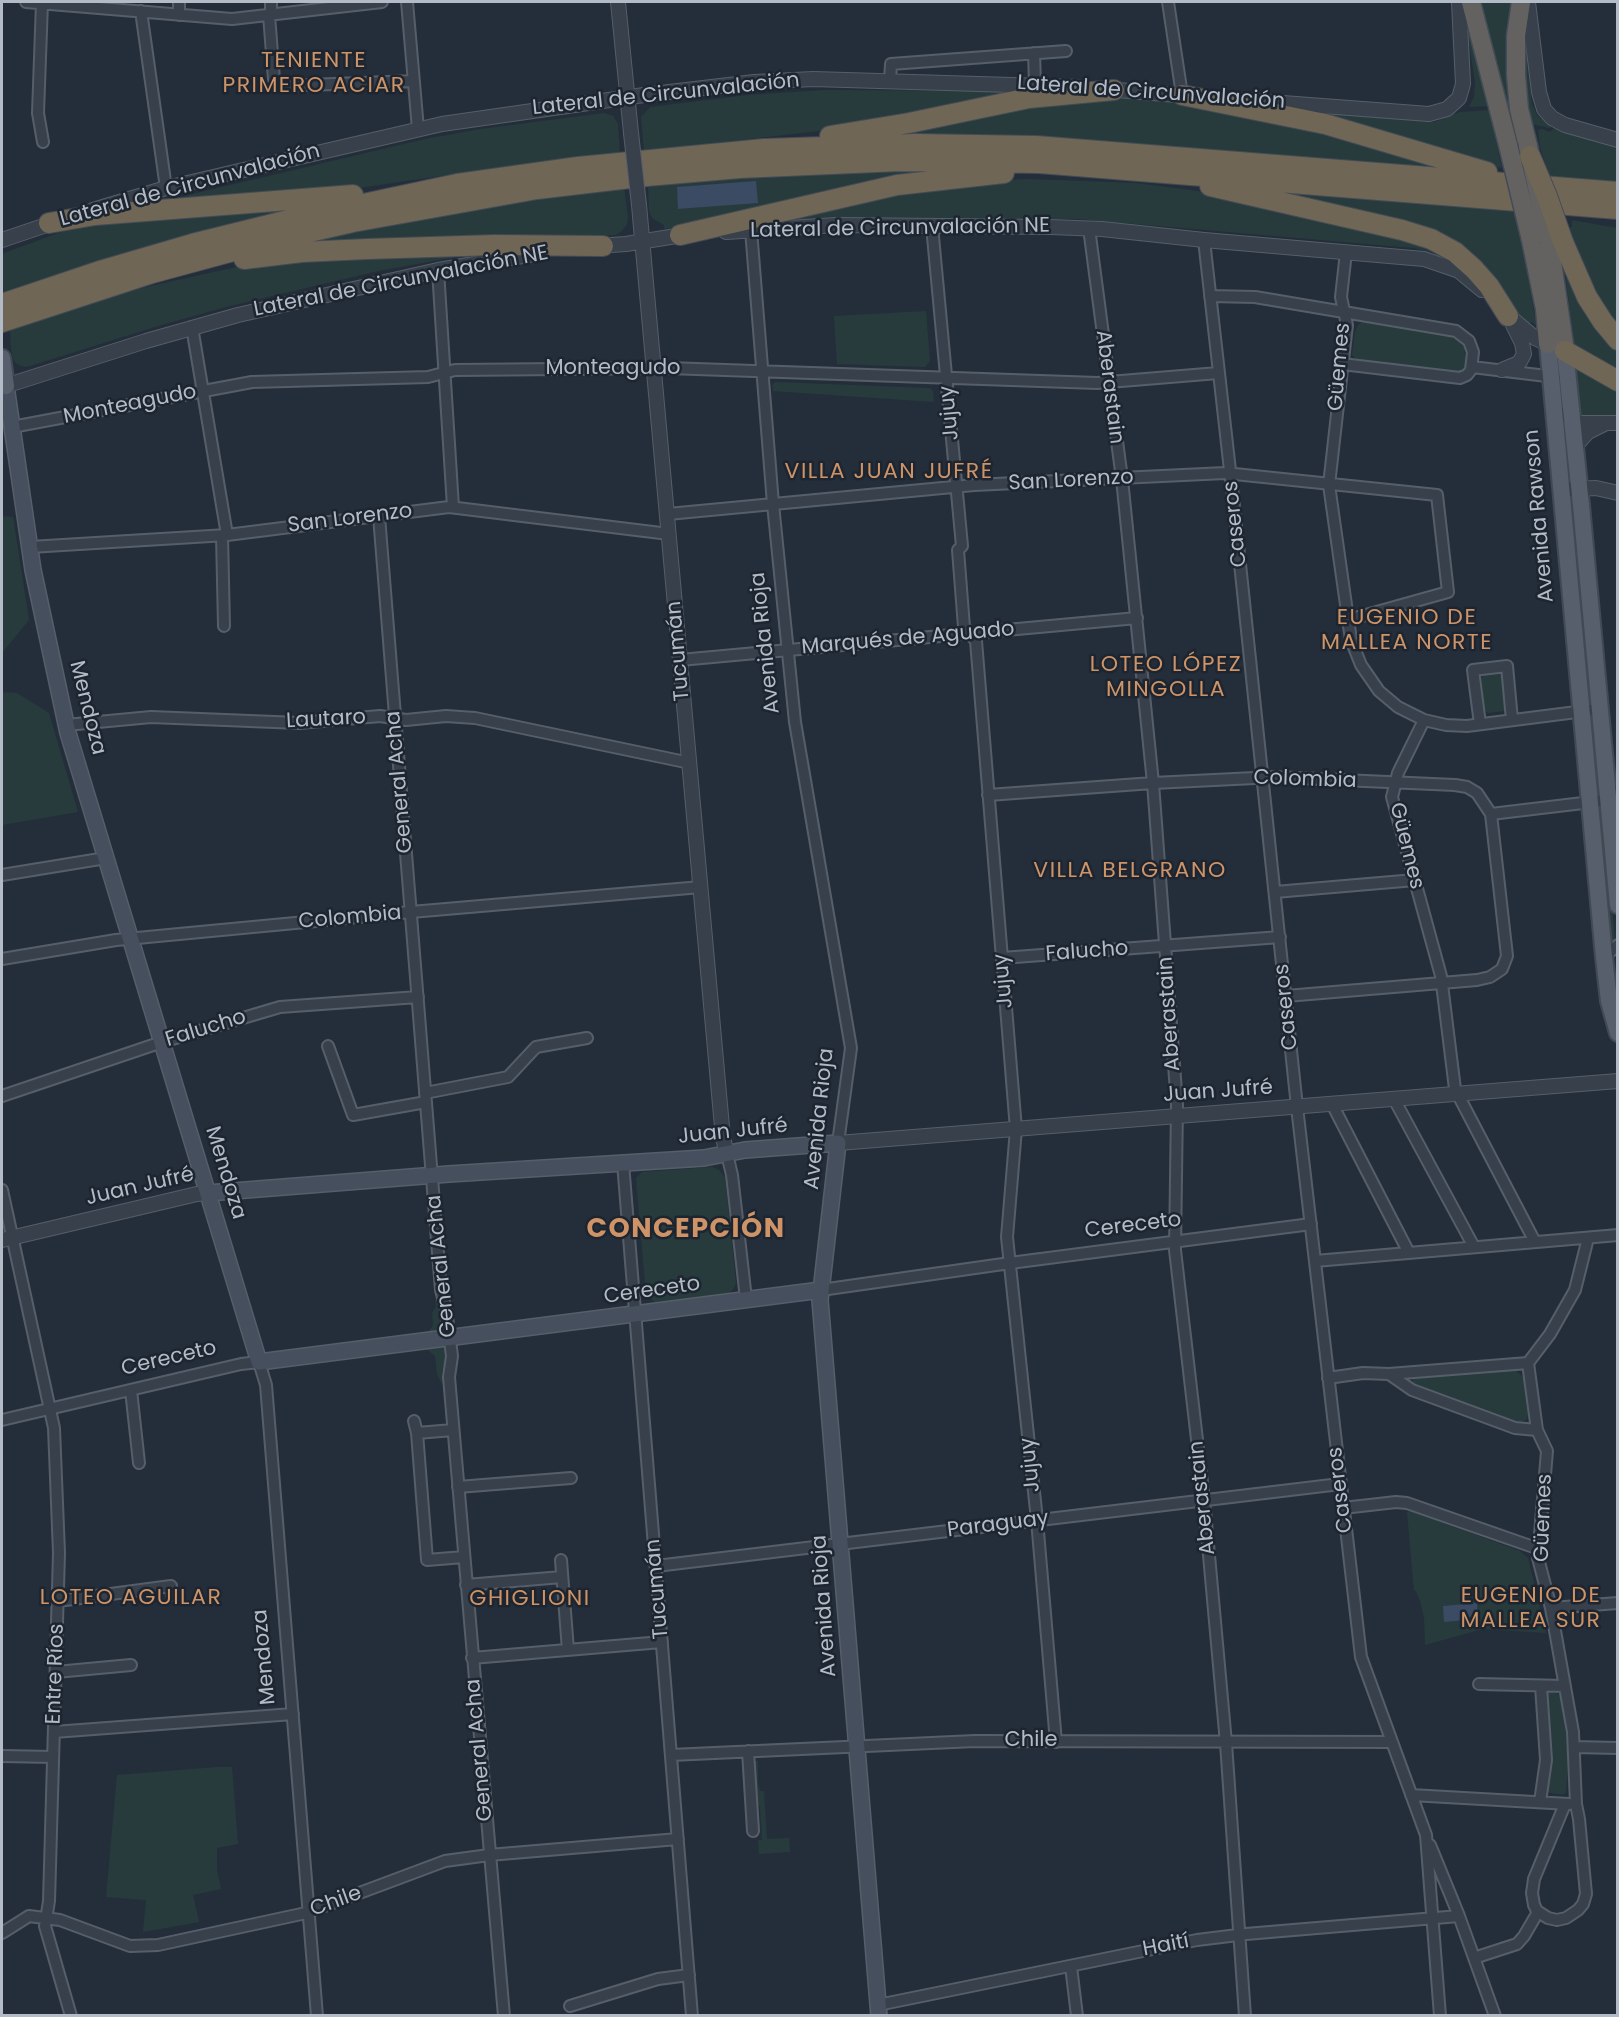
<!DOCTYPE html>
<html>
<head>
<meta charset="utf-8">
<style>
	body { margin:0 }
	#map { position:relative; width:1619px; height:2017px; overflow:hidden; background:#242e3b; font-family:Poppins,sans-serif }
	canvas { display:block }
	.frame { position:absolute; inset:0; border:3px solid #b3bbc6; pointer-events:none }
</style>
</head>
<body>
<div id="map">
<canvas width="1619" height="2017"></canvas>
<div class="frame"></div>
</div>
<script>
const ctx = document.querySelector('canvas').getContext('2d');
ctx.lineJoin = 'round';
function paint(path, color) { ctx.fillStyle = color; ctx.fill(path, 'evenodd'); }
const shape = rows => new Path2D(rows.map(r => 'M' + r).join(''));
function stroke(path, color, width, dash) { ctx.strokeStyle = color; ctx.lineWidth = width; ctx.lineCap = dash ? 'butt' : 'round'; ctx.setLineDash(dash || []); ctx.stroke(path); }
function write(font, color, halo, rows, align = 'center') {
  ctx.font = font + ' Poppins,sans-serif'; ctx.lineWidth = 5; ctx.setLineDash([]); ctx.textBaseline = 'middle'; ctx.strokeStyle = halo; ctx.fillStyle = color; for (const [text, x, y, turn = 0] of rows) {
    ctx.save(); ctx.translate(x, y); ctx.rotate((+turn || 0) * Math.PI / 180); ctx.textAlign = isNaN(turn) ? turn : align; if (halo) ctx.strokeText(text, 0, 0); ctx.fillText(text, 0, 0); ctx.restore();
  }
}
paint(shape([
	[1479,2,1512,2,1507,43,1506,65,1510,110,1518,145,1515,145,1497,62],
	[1467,28,1474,42,1492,106,1469,107,1474,97,1475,83],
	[1524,36,1532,104,1537,115,1551,126,1550,128,1531,124,1525,86],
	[825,90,980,91,1035,92,837,129,644,151,641,117,650,107,748,95],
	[1115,97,1195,103,1309,125,1451,168,853,136,1008,105],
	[1274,109,1434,122,1460,112,1489,110,1502,168,1481,164],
	[604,113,613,116,618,124,620,153,496,168,345,190,129,209,425,139,481,129],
	[1554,128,1617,144,1617,183,1549,176,1540,147,1538,130,1542,129,1550,132],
	[910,170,983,170,686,227,664,229,664,225,652,218,649,211,648,185,717,179],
	[677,187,758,202,679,209],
	[1029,179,1136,183,1206,192,1406,237,1445,255,1413,248,1078,219,864,218,773,223,879,196,983,181],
	[624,187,628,216,627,224,622,231,616,235,293,246,347,233,537,199],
	[1259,191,1285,191,1482,207,1513,212,1522,239,1536,325,1531,322,1528,324,1521,318,1475,264],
	[309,205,4,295,2,285,2,255,4,253,86,223],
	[1572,220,1617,228,1617,330,1607,317,1569,243,1569,228,1572,227],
	[490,251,378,271,226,307,158,326,30,366,25,367,17,364,13,359,11,348,10,329,124,292,227,269,256,264],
	[1570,271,1617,347,1617,377,1575,352,1565,272],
	[926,311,930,361,925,367,837,364,834,316],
	[1362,322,1453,336,1458,339,1464,347,1466,363,1465,368,1458,373,1357,360,1352,355,1355,332,1358,325],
	[1575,364,1617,386,1617,416,1579,419,1572,367],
	[775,382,930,388,933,391,934,402,773,391,772,385],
	[1573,501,1592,702,1589,703,1570,502],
	[2,516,13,517,29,620,2,653],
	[1500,674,1503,677,1506,708,1505,711,1488,713,1485,711,1481,679,1483,676],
	[2,692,17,693,49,713,78,812,2,825],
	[1598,818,1600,819,1602,842,1608,865,1615,938,1610,947],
	[712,1167,719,1170,725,1177,736,1283,734,1288,728,1294,655,1302,646,1295,636,1178,642,1172],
	[435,1300,443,1309,444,1331,426,1335,433,1325,432,1313,436,1307],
	[447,1345,447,1361,442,1371,442,1384,437,1374,435,1356,424,1347],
	[1513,1368,1524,1378,1529,1409,1527,1419,1519,1425,1413,1386,1412,1383,1414,1377],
	[1410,1511,1520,1551,1528,1558,1546,1633,1483,1629,1425,1645,1424,1617,1420,1601,1416,1591,1414,1591,1407,1512],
	[1547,1692,1557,1693,1560,1696,1565,1722,1568,1761,1566,1793,1563,1795,1546,1792],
	[752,1761,758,1761,758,1783,760,1791,764,1791,767,1839,789,1838,790,1852,759,1854,758,1840,762,1840,760,1806,755,1805],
	[217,1767,232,1767,238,1844,217,1848,217,1870,221,1889,193,1895,199,1922,143,1932,146,1900,106,1897,117,1775]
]), '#273b3d');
paint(shape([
	[756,181,758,203,678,209,677,187],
	[1477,1603,1478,1619,1444,1622,1443,1606]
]), '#3a4b63');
const minor = shape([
	[26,2,232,19,382,2],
	[271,2,271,15],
	[407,2,418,129],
	[1168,2,1182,95],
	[42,3,38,113,43,142],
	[141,11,166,188],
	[179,15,179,2],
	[269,15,274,79,281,86,414,81],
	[1034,53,1035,84],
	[890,81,891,64,1066,51],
	[932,226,962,546,958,550,964,627,976,641,1016,1129,1007,1237,1037,1520,1056,1742],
	[1089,228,1122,479,1153,783,1177,1105,1175,1250,1204,1500,1226,1743,1245,2016],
	[751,230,773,504,795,722,851,1048,838,1143],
	[1204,240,1233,497,1297,1107,1361,1657,1426,1835,1440,2016],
	[1346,252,1341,297,1347,325,1329,485,1351,640,1361,665,1379,691,1398,707,1424,720,1398,773,1392,797,1441,976,1455,1089,1535,1242],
	[438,270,453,507],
	[1210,296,1255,297,1456,331,1469,341,1473,352,1471,370,1467,375,1460,378,1342,364],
	[192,327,227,535],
	[1472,367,1555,377],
	[12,427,252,382,428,377,455,370,668,368,1097,383,1218,373],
	[668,514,974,485,1225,473,1437,495,1448,592,1348,620],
	[379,516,441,1290,446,1309,452,1356,449,1377,504,2016],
	[222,535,224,626],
	[30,547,227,535,449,507,669,534],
	[680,660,1137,618],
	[1424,720,1446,725,1467,726,1600,709],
	[1480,724,1473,670,1507,666,1512,720],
	[66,725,151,717,299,723,380,716,406,720,446,716,475,718,690,763],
	[988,795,1153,783,1275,777,1455,785,1467,787,1477,793,1491,814,1507,956,1502,969,1490,977,1477,980,1286,996],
	[1491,814,1608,800,1618,790],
	[2,875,106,858],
	[1275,892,1415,880],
	[1604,957,1618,945],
	[1002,958,1280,937],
	[2,959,116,940,411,912,701,887],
	[328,1046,353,1115,426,1102],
	[425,1093,508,1077,536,1047,587,1038],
	[2,1096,162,1042,280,1007,418,997],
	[1394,1099,1474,1247],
	[1332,1104,1409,1253],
	[727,1154,732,1175,746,1299],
	[623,1163,692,2016],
	[2,1190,54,1428,59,1553,49,1901,45,1926,71,2016],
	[1315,1261,1618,1235],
	[821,1290,1010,1263,1311,1224],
	[1389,1374,1412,1390,1515,1428,1537,1430],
	[1328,1378,1363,1373,1389,1374,1528,1363],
	[131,1390,139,1463],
	[2,1420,241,1364,259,1362,266,1385,317,2016],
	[414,1421,417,1433,427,1560,464,1557],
	[417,1433,453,1430],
	[458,1487,571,1478],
	[1343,1508,1396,1502,1407,1503,1539,1549],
	[561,1560,568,1650],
	[656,1566,1340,1484],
	[466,1585,562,1577],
	[58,1601,171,1586,172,1595],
	[1551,1608,1618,1603],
	[472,1658,662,1642],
	[56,1672,131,1665],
	[1479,1684,1565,1686],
	[54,1732,293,1714],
	[1574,1747,1618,1748],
	[748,1751,753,1831],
	[671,1755,975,1741,1392,1742],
	[2,1756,53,1757],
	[1411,1795,1569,1804],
	[1540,1802,1546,1760,1541,1686],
	[1565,1804,1534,1879,1532,1893,1534,1905,1537,1911,1548,1918,1557,1920,1566,1918,1578,1910,1583,1904,1586,1894,1579,1819,1576,1804,1573,1732,1551,1608,1538,1558,1547,1451,1537,1430,1528,1363,1550,1334,1575,1290,1588,1238],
	[1430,1845,1459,1916,1495,2016],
	[2,1933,29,1916,60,1920,130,1946,158,1945,306,1913,445,1861,489,1855,678,1839],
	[1474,1958,1517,1944,1524,1936,1538,1912],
	[1071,1966,1077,2016],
	[878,2005,1197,1940,1246,1934,1459,1916],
	[570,2006,658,1979,689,1975]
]);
const tertiary = shape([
	[618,2,631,133],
	[1528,2,1539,92,1544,109,1552,118,1565,125,1618,140],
	[1106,89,1188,96],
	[1243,100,1429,114,1447,109,1459,98,1463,84,1459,2],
	[639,205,723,1138,727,1154],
	[93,210,166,188,442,124,644,95,754,82,813,79,1078,87],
	[726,232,836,225,1050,227,1102,229,1204,240,1424,259,1459,271,1482,290],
	[2,240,58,221],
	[595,246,626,244,689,234],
	[1502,310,1535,338,1555,347],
	[1502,370,1519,363,1524,354,1522,343,1511,321],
	[2,387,146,341,238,315,438,270,540,253],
	[1566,414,1578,423,1618,423],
	[1575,449,1579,442,1588,432,1604,424],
	[1571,489,1596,488,1618,493],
	[838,1143,1618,1081],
	[2,1240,197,1194,208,1193]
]);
const secondary = shape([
	[6,386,33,570,68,733,259,1362,821,1290],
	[208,1193,449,1174,704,1158,745,1150,838,1143,820,1300,879,2016]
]);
const primary = shape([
	[1548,344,1604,957,1609,1001,1618,1033],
	[1565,351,1581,505,1618,905],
	[2,358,6,386]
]);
const trunk = shape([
	[1471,2,1508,145],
	[1521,2,1516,36,1516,75,1519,109,1528,146],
	[1531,240,1545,309,1548,344],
	[1549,241,1565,351]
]);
const motorway = shape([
	[1182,95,1325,124,1487,172],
	[830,136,909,123,1029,98,1114,90],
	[1210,186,1402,230,1431,239,1455,252,1474,269,1489,286,1508,316],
	[49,223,95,215,353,195],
	[680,235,897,185,1004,173],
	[1563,242,1587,297,1603,322,1618,340],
	[244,259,302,252,367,249,495,245,603,246],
	[2,304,103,270,192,244,293,219,457,184,578,167,764,149,915,144,1036,146,1618,192],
	[2,322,152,273,274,240,353,222,537,189,647,176,740,168,900,161,1039,163,1618,209],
	[1565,351,1618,381]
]);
stroke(minor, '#565e69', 14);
stroke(tertiary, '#565e69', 16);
stroke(secondary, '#565e69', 18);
stroke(primary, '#414954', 20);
stroke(trunk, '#434b56', 21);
stroke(motorway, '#434b56', 22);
stroke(minor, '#38404b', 10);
stroke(tertiary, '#38404b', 14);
stroke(secondary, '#464f5e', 15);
stroke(primary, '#565f6b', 16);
stroke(trunk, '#636260', 18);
stroke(motorway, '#706655', 20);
const tertiaryBridge = shape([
	[631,133,639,205]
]);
const trunkBridge = shape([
	[1508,145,1531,240],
	[1528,146,1549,241]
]);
const motorwayBridge = shape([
	[1530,156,1547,196,1563,242]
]);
stroke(tertiaryBridge, '#565e69', 16, []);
stroke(trunkBridge, '#434b56', 21, []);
stroke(motorwayBridge, '#434b56', 22, []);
stroke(tertiaryBridge, '#38404b', 14);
stroke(trunkBridge, '#636260', 18);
stroke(motorwayBridge, '#706655', 20);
write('21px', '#b3bbc6', '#1d2530', [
	["Lateral de Circunvalación",1151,93,4],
	["Lateral de Circunvalación",666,95,-6],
	["Lateral de Circunvalación",190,186,-15],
	["Lateral de Circunvalación NE",900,229,-1],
	["Lateral de Circunvalación NE",401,282,-11],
	["Güemes",1340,367,-85],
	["Monteagudo",613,369],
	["Aberastain",1109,387,83],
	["Monteagudo",130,405,-11],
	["Jujuy",950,413,-95],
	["San Lorenzo",1071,481,-3],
	["Avenida Rawson",1540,516,-95],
	["San Lorenzo",350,519,-7],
	["Caseros",1236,524,-96],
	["Marqués de Aguado",908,639,-5],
	["Avenida Rioja",766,643,-96],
	["Tucumán",679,651,-95],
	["Mendoza",87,708,76],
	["Lautaro",326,720,-3],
	["Colombia",1305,780,2],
	["General Acha",400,782,-95],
	["Güemes",1406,846,76],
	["Colombia",350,918,-5],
	["Falucho",1087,952,-4],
	["Jujuy",1004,981,-95],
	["Caseros",1287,1007,-96],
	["Aberastain",1170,1014,-94],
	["Falucho",206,1029,-17],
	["Juan Jufré",1218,1092,-4],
	["Avenida Rioja",820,1119,-84],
	["Juan Jufré",733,1132,-6],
	["Mendoza",225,1173,73],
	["Juan Jufré",140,1187,-13],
	["Cereceto",1133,1226,-7],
	["General Acha",442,1266,-96],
	["Cereceto",652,1291,-8],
	["Cereceto",169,1359,-13],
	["Jujuy",1031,1465,-96],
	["Caseros",1341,1490,-97],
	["Aberastain",1203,1498,-96],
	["Güemes",1544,1518,-88],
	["Paraguay",998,1525,-7],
	["Tucumán",658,1589,-95],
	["Avenida Rioja",825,1606,-94],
	["Mendoza",265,1657,-95],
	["Entre Ríos",56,1674,-88],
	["Chile",1031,1741],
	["General Acha",480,1750,-95],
	["Chile",336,1902,-20],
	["Haití",1166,1946,-11]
]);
ctx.letterSpacing = '1.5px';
write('22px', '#ce9467', '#1d2530', [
	["TENIENTE",314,61],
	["PRIMERO ACIAR",314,86],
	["VILLA JUAN JUFRÉ",889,472],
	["EUGENIO DE",1407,618],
	["MALLEA NORTE",1407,643],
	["LOTEO LÓPEZ",1166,665],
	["MINGOLLA",1166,690],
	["VILLA BELGRANO",1130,871],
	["EUGENIO DE",1531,1596],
	["MALLEA SUR",1531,1621],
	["LOTEO AGUILAR",131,1598],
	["GHIGLIONI",530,1599]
]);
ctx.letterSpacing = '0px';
ctx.letterSpacing = '1.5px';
write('bold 27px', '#ce9467', '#1d2530', [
	["CONCEPCIÓN",686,1230]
]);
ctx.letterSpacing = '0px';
</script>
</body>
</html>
